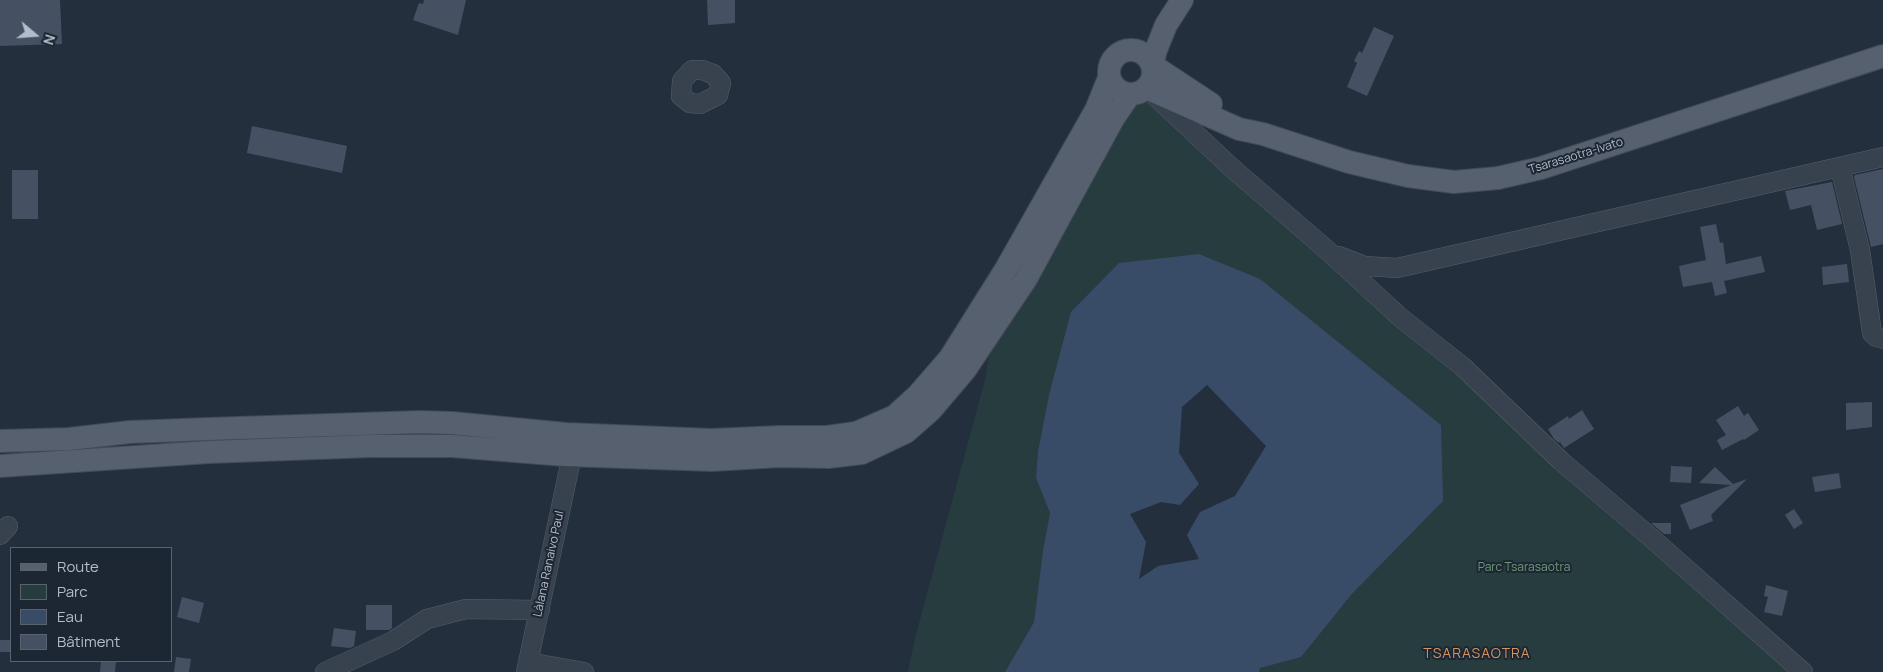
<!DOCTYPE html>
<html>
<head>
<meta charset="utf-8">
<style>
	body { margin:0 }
	#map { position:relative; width:1883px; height:672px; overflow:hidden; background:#242f3e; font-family:Manrope,sans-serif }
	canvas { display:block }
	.legend { position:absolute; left:10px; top:547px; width:162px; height:115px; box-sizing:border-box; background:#1d2633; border:1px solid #59626f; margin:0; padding:6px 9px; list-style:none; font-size:15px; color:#b4bcc9 }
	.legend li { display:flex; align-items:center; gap:10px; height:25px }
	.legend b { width:25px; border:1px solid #59626f }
	.north { position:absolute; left:10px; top:10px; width:50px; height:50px; -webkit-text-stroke:4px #1d2633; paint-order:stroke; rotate:108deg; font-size:14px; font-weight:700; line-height:20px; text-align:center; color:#b4bcc9 }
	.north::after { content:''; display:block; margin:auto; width:18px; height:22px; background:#b4bcc9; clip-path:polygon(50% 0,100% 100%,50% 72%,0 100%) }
</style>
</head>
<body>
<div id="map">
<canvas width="1883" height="672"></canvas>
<ul class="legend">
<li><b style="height:6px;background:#56606e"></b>Route</li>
<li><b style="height:14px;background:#263c3f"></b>Parc</li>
<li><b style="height:14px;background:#394c67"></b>Eau</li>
<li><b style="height:14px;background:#455162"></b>Bâtiment</li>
</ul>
<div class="north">N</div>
</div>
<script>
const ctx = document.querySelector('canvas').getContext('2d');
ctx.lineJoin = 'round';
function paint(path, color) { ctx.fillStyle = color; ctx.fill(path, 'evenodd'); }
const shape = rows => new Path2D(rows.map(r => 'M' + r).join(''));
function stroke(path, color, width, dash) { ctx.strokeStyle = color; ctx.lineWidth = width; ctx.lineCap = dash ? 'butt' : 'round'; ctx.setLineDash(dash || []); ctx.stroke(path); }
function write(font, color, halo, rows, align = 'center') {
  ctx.font = font + ' Manrope,sans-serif'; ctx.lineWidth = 4; ctx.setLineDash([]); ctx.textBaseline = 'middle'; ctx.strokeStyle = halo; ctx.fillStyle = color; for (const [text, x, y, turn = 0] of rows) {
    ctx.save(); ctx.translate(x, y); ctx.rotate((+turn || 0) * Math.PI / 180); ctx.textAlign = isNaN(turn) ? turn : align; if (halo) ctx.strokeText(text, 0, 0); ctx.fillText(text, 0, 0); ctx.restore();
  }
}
paint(shape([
	[1145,97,1800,672,1259,672,1260,668,1301,656,1351,595,1443,501,1260,279,1049,395,1038,451,1036,478,1050,513,1043,550,1034,622,1005,672,908,672,915,638,985,380,992,335,1136,102]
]), '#263c3f');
paint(shape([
	[1199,254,1260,279,1441,425,1443,501,1351,595,1301,657,1260,668,1259,672,1005,672,1034,622,1043,550,1050,513,1036,478,1038,451,1049,395,1071,312,1119,263],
	[1207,385,1266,446,1235,496,1200,512,1187,535,1199,559,1158,566,1139,579,1146,542,1130,514,1161,502,1180,505,1199,484,1179,453,1182,407]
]), '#394c67');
paint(shape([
	[0,0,60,0,62,44,0,46],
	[424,0,466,0,458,35,413,20,419,3,423,4],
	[707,0,735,0,735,23,708,25],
	[1374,27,1394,36,1367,96,1347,87,1357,63,1354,61,1359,51,1362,53],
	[252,126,347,146,342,173,247,153],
	[1883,169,1883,244,1871,247,1854,177,1855,175],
	[12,170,38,170,38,219,12,219],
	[1832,182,1844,232,1842,224,1817,230,1811,205,1790,210,1785,191],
	[1716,224,1720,243,1723,242,1726,264,1761,256,1765,272,1724,281,1727,293,1715,296,1712,282,1683,287,1679,266,1706,260,1700,227],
	[1847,264,1849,282,1823,285,1822,267],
	[1872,402,1872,427,1846,430,1846,403],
	[1738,406,1744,416,1748,413,1759,430,1744,440,1743,439,1722,450,1717,440,1726,435,1716,420],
	[1582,410,1594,429,1564,448,1560,442,1559,443,1554,439,1548,429,1568,416,1569,419],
	[1671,466,1692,467,1691,483,1670,482],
	[1715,467,1733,484,1747,479,1711,515,1713,521,1690,530,1680,505,1731,485,1699,483],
	[1839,473,1841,488,1815,492,1812,477],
	[1794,509,1803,523,1794,529,1785,515],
	[1651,523,1671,523,1671,534,1664,534],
	[1766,585,1788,591,1782,616,1764,612,1768,597,1764,596],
	[182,597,204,603,199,623,177,617],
	[366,605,392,605,392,628,389,630,366,630],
	[334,628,356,631,354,646,350,648,331,646],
	[0,640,11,640,11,652,0,652],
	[176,657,191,659,189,672,174,672],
	[101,661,116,661,115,672,100,672]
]), '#455162');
const minor = shape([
	[692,70,702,70,713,74,721,83,718,95,700,104,690,103,681,96,682,81,692,70],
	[1154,95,1232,168,1327,250,1401,318,1462,366,1561,461,1648,535,1803,672],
	[1840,167,1860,250,1872,333,1876,337,1883,339],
	[1339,256,1365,266,1397,268,1883,157],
	[0,535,8,526],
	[528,662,584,672],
	[325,672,393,641,427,619,466,609,540,610],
	[526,672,572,455]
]);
const major = shape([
	'1109 72a22 22 0 1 1 44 0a22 22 0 1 1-44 0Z',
	[1152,65,1211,104],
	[1152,65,1156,50,1166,25,1182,0],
	[1146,88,1239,129,1263,134,1349,162,1408,176,1454,182,1498,178,1541,168,1883,56],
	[0,441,69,439,130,432,208,429,420,422,452,423,566,434,712,440,780,437,827,437,856,433,895,416,917,396,950,358,1006,269,1096,110,1109,78],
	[0,466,209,452,371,446,452,446,565,455,712,460,780,456,828,457,862,453,906,432,931,410,965,370,1026,279,1113,119,1130,94]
]);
stroke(minor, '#565f6c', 20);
stroke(major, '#414a57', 24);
stroke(minor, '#38414e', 19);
stroke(major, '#56606e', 22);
write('12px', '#b4bcc9', '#1d2633', [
	["Tsarasaotra-Ivato",1576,156,-17],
	["Làlana Ranaivo Paul",549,564,-78]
]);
write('12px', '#6b9a76', '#1d2633', [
	["Parc Tsarasaotra",1524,568]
]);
ctx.letterSpacing = '1px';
write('14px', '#d59563', '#1d2633', [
	["TSARASAOTRA",1477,654]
]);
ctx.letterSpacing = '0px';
</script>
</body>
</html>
